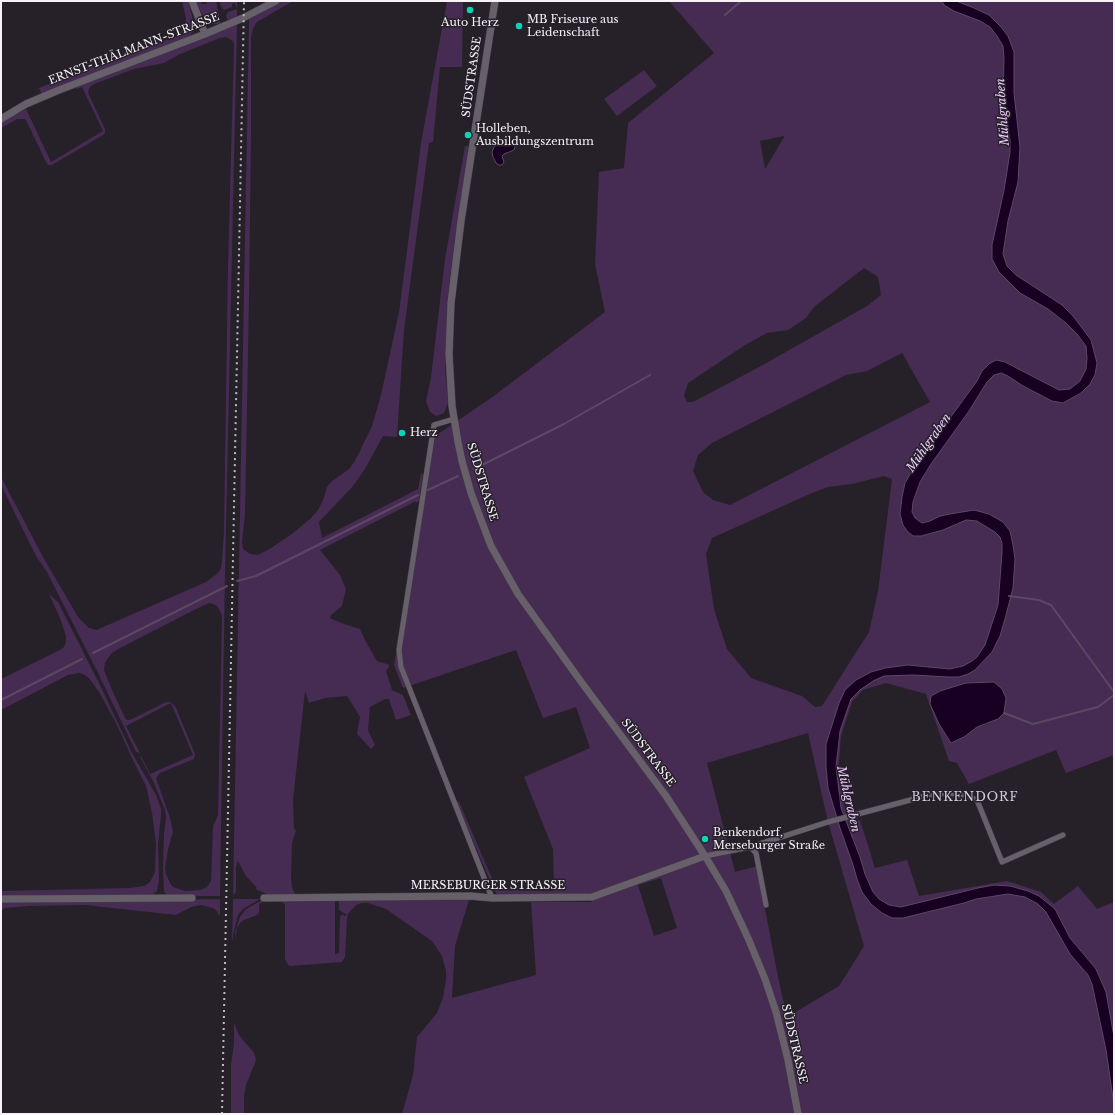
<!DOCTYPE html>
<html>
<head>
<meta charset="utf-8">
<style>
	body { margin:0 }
	#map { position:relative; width:1115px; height:1115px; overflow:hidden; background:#262029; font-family:"Libre Baskerville",serif }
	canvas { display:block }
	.frame { position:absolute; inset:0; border:2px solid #f6f2f8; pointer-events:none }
</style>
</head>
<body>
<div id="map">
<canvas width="1115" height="1115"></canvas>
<div class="frame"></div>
</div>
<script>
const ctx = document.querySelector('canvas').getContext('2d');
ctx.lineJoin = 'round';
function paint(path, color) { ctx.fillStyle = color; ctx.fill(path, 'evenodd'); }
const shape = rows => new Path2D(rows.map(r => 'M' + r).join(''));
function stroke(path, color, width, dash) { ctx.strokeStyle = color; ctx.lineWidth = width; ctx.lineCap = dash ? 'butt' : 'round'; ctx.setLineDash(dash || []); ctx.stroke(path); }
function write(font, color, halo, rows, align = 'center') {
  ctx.font = font + ' "Libre Baskerville",serif'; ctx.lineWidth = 3; ctx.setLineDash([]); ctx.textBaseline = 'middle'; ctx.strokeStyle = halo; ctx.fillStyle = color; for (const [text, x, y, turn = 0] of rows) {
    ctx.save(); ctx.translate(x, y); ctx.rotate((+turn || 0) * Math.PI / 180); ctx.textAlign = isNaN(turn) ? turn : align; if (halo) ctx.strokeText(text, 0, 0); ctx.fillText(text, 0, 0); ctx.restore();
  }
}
paint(shape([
	[182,1,188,1,194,23,194,31,189,36,42,95,39,88,77,72,175,37,180,33,185,26,186,19],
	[196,1,200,1,202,4,207,4,206,1,216,1,221,24,213,24,208,20,202,14],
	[219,1,237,1,237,18,230,21,227,19,226,16,228,12,237,9,235,3,232,4,232,7,224,10,222,8],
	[282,1,293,1,257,22,253,29,251,37,251,137,249,299,245,514,242,542,243,549,250,554,258,555,271,548,292,534,311,518,318,510,323,500,327,487,331,482,349,469,355,461,372,426,381,395,399,312,421,143,447,1,463,1,462,67,440,67,433,142,429,143,404,330,397,437,383,436,365,469,353,486,319,522,322,538,418,489,421,474,423,474,419,501,415,503,416,501,320,550,340,575,346,589,342,606,331,615,330,618,341,623,360,629,366,642,377,661,390,665,386,671,392,690,403,695,411,715,396,720,389,699,385,699,370,707,368,730,375,745,371,749,357,734,360,717,347,696,325,698,309,703,305,691,293,800,294,829,296,830,292,843,291,878,292,887,295,894,269,895,255,889,257,888,246,876,238,861,236,867,236,892,233,895,249,19],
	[669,1,1114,1,1114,755,1066,773,1056,750,969,784,957,763,949,761,926,694,886,683,863,690,852,702,841,736,838,773,845,809,849,822,860,820,875,868,907,860,919,896,1007,881,1041,892,1054,904,1078,886,1097,909,1114,902,1114,1114,402,1114,413,1075,417,1037,437,1013,443,998,446,979,446,971,442,956,432,941,386,909,368,903,362,903,356,905,348,914,347,919,345,957,342,962,291,966,288,965,285,959,285,905,284,903,279,901,263,901,259,905,259,913,257,915,244,920,240,923,237,928,235,939,235,932,240,917,246,909,262,900,335,899,335,954,339,953,340,917,342,914,345,916,347,915,339,910,339,901,340,899,406,898,487,900,487,901,469,900,455,946,452,998,536,975,531,902,591,902,597,892,585,894,497,894,495,892,456,801,459,802,497,890,554,891,553,849,524,777,590,748,576,707,543,718,516,650,403,688,394,665,435,439,438,434,491,398,605,312,595,264,599,172,624,168,628,123,714,53],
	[784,136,784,137,765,169,760,141],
	[864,268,878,277,881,295,867,306,761,366,693,402,687,402,684,396,688,383,745,345,767,333,788,330,806,318,814,307],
	[902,353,930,402,730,505,713,500,703,492,693,471,698,455,712,443,846,375,867,371],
	[884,476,892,479,878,591,869,632,822,706,815,707,802,696,751,678,727,649,714,609,706,554,712,538,812,493,828,487,852,484],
	[994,682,988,724,977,727,940,691,966,683],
	[808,733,828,822,864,946,839,986,789,1016,783,1000,777,972,757,866,735,872,707,763],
	[661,878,677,928,654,936,638,885],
	[237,24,225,573,220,896,170,896,165,893,164,890,163,869,164,834,166,818,165,810,154,783,140,757,141,756,150,774,193,755,171,703,126,726,140,753,136,752,98,673,47,572,36,556,1,485,1,477,43,557,78,617,89,628,97,630,101,628,206,582,218,573,221,568,222,561,224,531,228,266,234,45,233,41,226,37,220,38,180,54,164,63,134,69,94,84,90,87,88,91,89,95,105,129,105,133,103,135,52,165,48,165,46,162,27,122,25,119,17,119,1,128,1,122,26,109,51,162,103,131,82,87,76,89,76,86],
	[209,603,213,604,217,606,222,615,218,815,213,826,211,881,207,887,200,890,185,891,173,887,170,883,166,874,165,869,168,849,173,832,170,818,156,778,160,773,194,759,195,754,176,708,173,704,170,702,166,702,130,720,127,720,125,718,112,690,104,670,105,663,108,658,112,653,120,648,196,609],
	[644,70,657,86,617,116,604,99],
	[465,146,468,146,468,158,450,277,447,306,445,369,448,403,444,413,436,416,430,412,426,401,431,377,445,259],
	[49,594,58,602,101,687,131,751,156,795,161,809,161,815,158,844,159,880,157,891,151,896,1,896,1,891,130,888,144,886,150,882,155,872,156,843,152,813,146,786,132,758,117,725,99,692,89,678,83,674,79,673,68,675,1,710,1,679,60,650,64,647,66,642,66,636,60,618],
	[220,899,220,916,216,910,213,908,201,905,191,907,176,915,85,905,29,906,5,908,1,911,1,902],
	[233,899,260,899,243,909,238,915,234,930,232,942],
	[234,1023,239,1035,254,1053,256,1060,246,1085,244,1097,244,1114,231,1114,231,1065,234,1043]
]), '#462b53');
const water = shape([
	[942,1,956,1,974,8,989,15,1001,27,1008,36,1014,52,1014,93,1020,147,1018,182,1008,221,1003,254,1007,266,1016,275,1062,305,1073,316,1091,340,1097,363,1095,375,1090,384,1081,393,1063,403,1052,401,1023,386,1008,376,1001,373,994,375,987,382,969,411,931,464,920,482,913,502,912,512,915,518,922,523,930,521,940,516,950,514,974,510,989,514,1003,522,1010,531,1013,545,1015,559,1013,588,1005,619,1000,636,992,652,975,670,968,674,959,677,948,677,914,675,884,676,873,681,860,690,851,699,840,731,838,750,836,766,841,808,860,857,865,874,873,892,879,899,889,905,901,907,978,888,994,885,1010,886,1028,891,1039,896,1055,909,1070,938,1096,969,1106,992,1114,1037,1114,1105,1106,1050,1092,984,1088,975,1070,954,1046,912,1038,904,1025,897,1008,894,976,899,964,903,903,918,892,918,882,913,871,904,862,892,857,879,853,865,840,828,828,788,826,767,826,744,839,703,845,690,856,680,871,672,885,668,908,665,950,669,963,666,972,661,977,657,985,645,998,605,1002,553,1002,543,1000,537,995,532,977,521,966,520,943,530,921,536,913,536,907,531,903,525,900,514,902,497,905,483,915,466,977,381,982,371,989,364,996,360,1005,362,1059,390,1070,389,1080,381,1086,369,1087,358,1086,346,1077,334,1066,323,1048,309,1020,293,999,272,992,259,992,245,1004,190,1010,152,1010,140,1003,107,1004,58,1003,46,997,36,990,27,980,21,954,11,944,5,942,1],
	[512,144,514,145,515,147,514,150,504,154,502,156,504,162,502,165,499,165,496,163,493,157,492,152,494,147,497,145,507,146,512,144],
	[994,682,1002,689,1006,698,1004,713,998,719,977,727,964,737,951,743,939,724,930,704,931,696,940,691,966,683,994,682]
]);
paint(water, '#180023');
stroke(water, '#5b4963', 1);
stroke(shape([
	[725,15,741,1],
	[474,469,564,424,650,375],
	[428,490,458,476],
	[237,581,256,576,418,495],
	[1009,596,1039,600,1051,605,1114,692],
	[93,653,227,586],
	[1,700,82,659],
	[1004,713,1033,724,1098,707,1114,695]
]), '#5b4963', 2);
const street = shape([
	[454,419,434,425,399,650,401,667,492,898],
	[750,847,756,853,766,905],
	[705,856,750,847,828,822,929,795,947,793,965,795,977,800,1002,862,1063,835]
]);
const secondary = shape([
	[192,1,205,34],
	[495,1,461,221,451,303,449,354,452,406,458,442,462,461,471,493,491,546,518,594,582,683,666,796,705,856,726,891,748,938,765,979,776,1012,788,1060,798,1114],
	[1,119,26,104,59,90,205,34,243,18,276,1],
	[264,898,470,896,492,898,592,897,705,856],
	[1,899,192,898]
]);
stroke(street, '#423d45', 6);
stroke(secondary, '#423d45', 8);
stroke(street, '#67606b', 5);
stroke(secondary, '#67606b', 7);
stroke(shape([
	[222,1114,244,1]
]), '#bebac1', 2, [2, 4]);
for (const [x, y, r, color] of [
	[470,10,4,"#09d5b5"],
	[519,26,4,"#09d5b5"],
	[468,135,4,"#09d5b5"],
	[402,433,4,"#09d5b5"],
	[705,839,4,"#09d5b5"]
]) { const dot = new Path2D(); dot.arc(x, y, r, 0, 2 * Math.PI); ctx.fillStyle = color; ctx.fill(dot); stroke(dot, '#262029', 1.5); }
write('11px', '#f6f2f8', '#262029', [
	["MB Friseure aus",527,20],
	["Leidenschaft",527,33],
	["Auto Herz",470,23,"center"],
	["Holleben,",476,129],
	["Ausbildungszentrum",476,142],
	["Herz",410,433],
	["Benkendorf,",713,833],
	["Merseburger Straße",713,846]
], 'left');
write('11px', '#f6f2f8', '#262029', [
	["ERNST-THÄLMANN-STRASSE",134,49,-21],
	["SÜDSTRASSE",472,77,-82],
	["SÜDSTRASSE",482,482,73],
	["SÜDSTRASSE",648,753,53],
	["MERSEBURGER STRASSE",488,886],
	["SÜDSTRASSE",794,1044,77]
]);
write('italic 12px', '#ebc9fc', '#262029', [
	["Mühlgraben",1003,112,-94],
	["Mühlgraben",929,443,-55],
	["Mühlgraben",848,799,77]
]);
ctx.letterSpacing = '1px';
write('12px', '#d2cad6', '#262029', [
	["BENKENDORF",965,798]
]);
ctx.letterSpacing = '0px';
</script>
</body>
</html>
